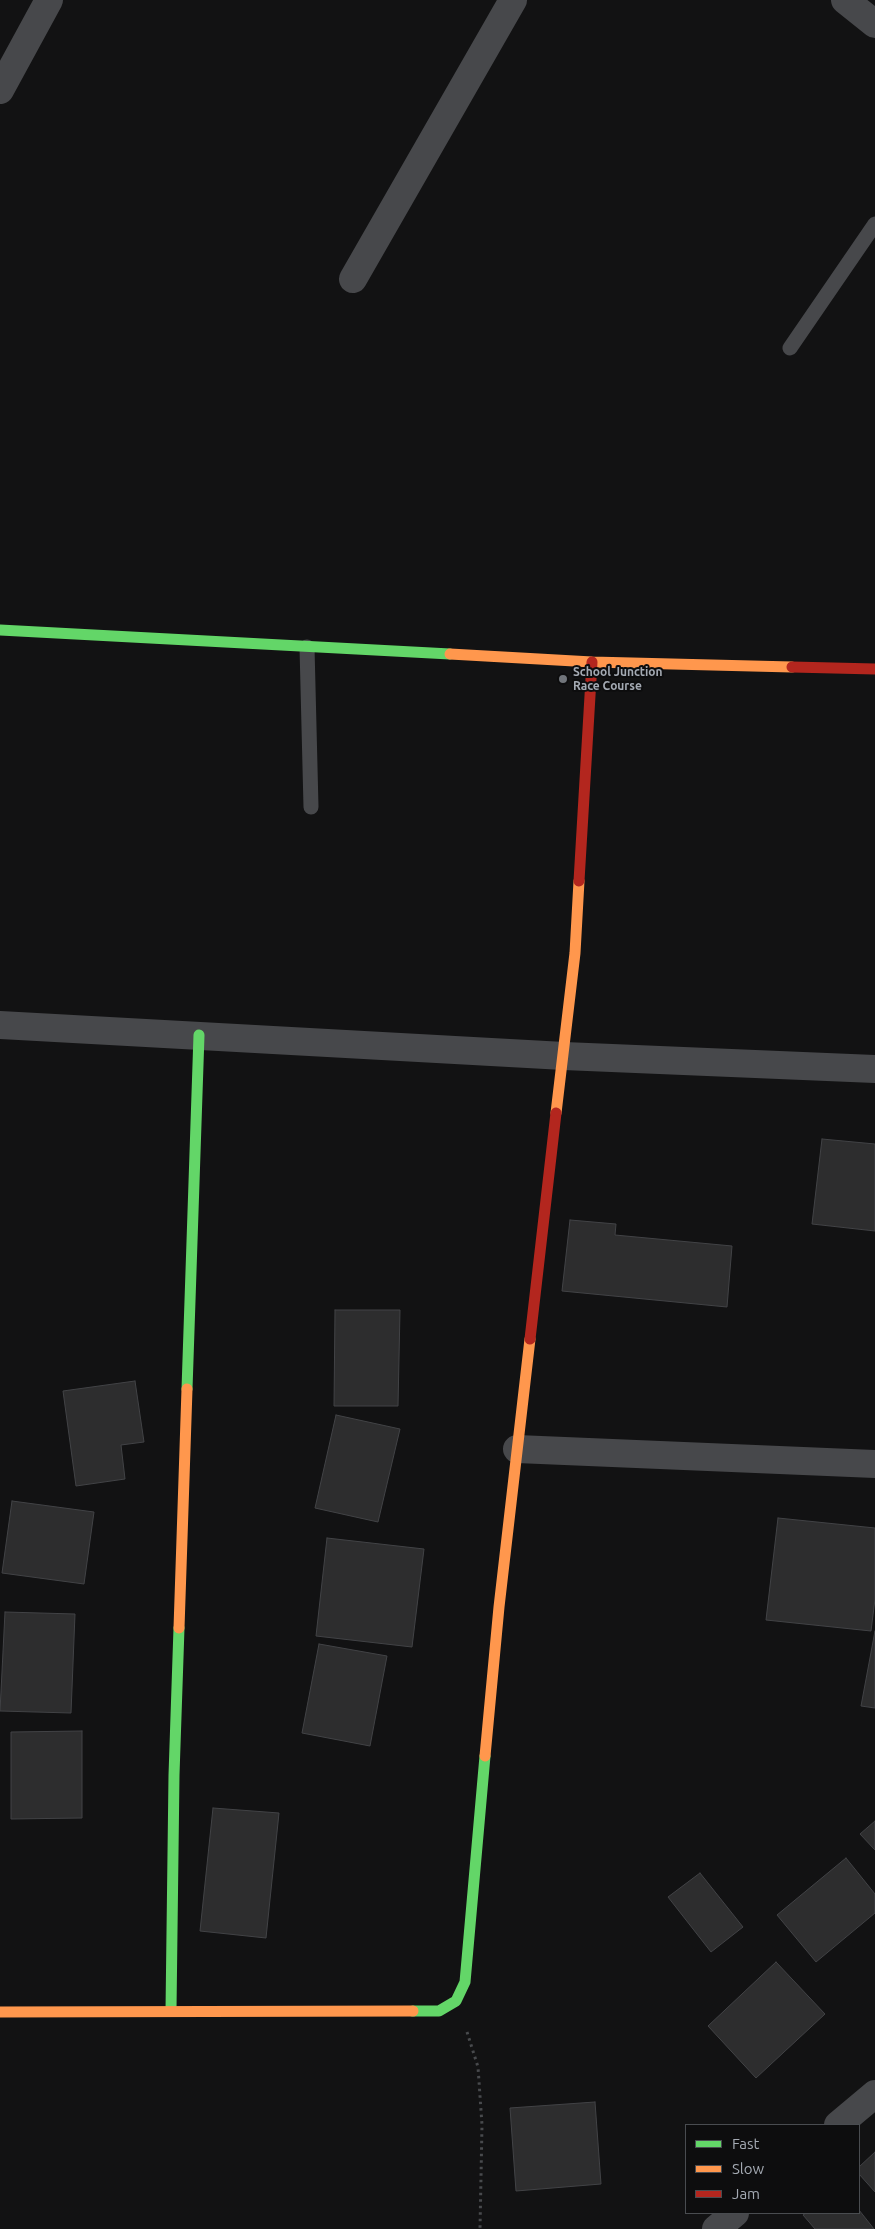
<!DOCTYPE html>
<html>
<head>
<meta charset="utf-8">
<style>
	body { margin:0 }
	#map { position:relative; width:875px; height:2229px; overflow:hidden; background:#121213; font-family:Ubuntu,sans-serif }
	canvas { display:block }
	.legend { position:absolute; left:685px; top:2124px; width:175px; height:90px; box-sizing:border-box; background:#0d0d0e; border:1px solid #494c50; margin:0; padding:6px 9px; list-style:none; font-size:15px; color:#a4aab3 }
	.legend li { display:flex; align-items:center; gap:10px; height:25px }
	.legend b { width:25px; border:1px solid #494c50 }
</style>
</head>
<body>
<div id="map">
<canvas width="875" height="2229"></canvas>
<ul class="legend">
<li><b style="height:6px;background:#63d668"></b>Fast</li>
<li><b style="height:6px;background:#ff974d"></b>Slow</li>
<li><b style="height:6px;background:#b3261e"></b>Jam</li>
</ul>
</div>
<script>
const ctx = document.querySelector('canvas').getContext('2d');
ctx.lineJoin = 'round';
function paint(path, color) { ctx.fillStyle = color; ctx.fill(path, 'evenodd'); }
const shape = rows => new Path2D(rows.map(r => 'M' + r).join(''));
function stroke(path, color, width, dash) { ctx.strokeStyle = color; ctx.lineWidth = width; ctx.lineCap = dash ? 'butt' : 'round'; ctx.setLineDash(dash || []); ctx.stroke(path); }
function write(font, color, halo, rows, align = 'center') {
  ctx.font = font + ' Ubuntu,sans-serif'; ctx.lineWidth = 4; ctx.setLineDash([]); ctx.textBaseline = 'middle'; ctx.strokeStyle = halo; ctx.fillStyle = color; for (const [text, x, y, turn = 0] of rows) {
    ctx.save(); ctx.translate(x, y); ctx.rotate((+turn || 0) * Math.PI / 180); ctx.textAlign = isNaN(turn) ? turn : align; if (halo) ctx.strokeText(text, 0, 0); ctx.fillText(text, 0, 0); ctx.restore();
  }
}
const building = shape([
	[822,1139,875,1144,875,1231,812,1224,822,1139],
	[570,1220,616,1224,615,1235,732,1246,727,1307,562,1291,570,1220],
	[335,1310,400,1310,398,1406,334,1406,335,1310],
	[135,1381,144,1442,121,1445,125,1479,76,1486,63,1391,135,1381],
	[336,1415,400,1429,378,1522,315,1508,336,1415],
	[12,1501,94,1512,84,1584,2,1573,12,1501],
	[778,1518,875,1528,875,1599,871,1631,766,1620,778,1518],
	[327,1538,424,1549,412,1647,316,1636,327,1538],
	[5,1612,75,1614,71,1713,0,1711,5,1612],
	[875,1631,875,1708,861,1706,875,1631],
	[319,1644,387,1656,370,1746,302,1733,319,1644],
	[82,1731,82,1818,11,1819,11,1732,82,1731],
	[213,1808,279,1813,266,1938,200,1931,213,1808],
	[875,1821,875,1850,860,1834,875,1821],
	[846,1858,875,1894,875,1913,816,1962,777,1915,846,1858],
	[700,1873,743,1927,711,1952,668,1897,700,1873],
	[776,1962,825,2014,756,2078,708,2026,776,1962],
	[595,2102,601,2184,516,2191,510,2108,595,2102],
	[875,2152,875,2192,859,2174,859,2167,875,2152],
	[859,2210,874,2229,815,2229,803,2215,806,2213,859,2213,859,2210]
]);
paint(building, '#2d2d2e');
stroke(building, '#424346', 1);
stroke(shape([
	[467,2032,478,2067,482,2125,480,2229]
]), '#484a4d', 3, [2.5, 4]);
stroke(shape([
	[790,348,875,224],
	[307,647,311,807]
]), '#47484b', 15);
stroke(shape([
	[845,0,875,24],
	[0,90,49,0],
	[353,279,513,0],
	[0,1025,564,1056,875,1069],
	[517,1449,875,1464],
	[838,2125,875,2094],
	[716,2229,735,2213]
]), '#47484b', 28);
stroke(shape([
	[0,630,450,654],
	[187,1389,199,1035],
	[171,2010,174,1775,179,1628],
	[413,2011,439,2011,456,2001,465,1982,485,1756]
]), '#63d668', 11);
stroke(shape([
	[450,654,592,662,792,667],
	[556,1113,575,953,579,881],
	[179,1628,187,1389],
	[485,1756,499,1607,530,1339],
	[0,2012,413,2011]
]), '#ff974d', 11);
stroke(shape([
	[792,667,875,669],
	[579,881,592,662],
	[530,1339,556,1113]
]), '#b3261e', 11);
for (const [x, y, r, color] of [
	[563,679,5,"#71757b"]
]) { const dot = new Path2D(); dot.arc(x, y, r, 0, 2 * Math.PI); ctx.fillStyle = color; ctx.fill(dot); stroke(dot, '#0d0d0e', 2); }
write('bold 12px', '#a4aab3', '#0d0d0e', [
	["School Junction",573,672],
	["Race Course",573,686]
], 'left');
</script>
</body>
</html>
